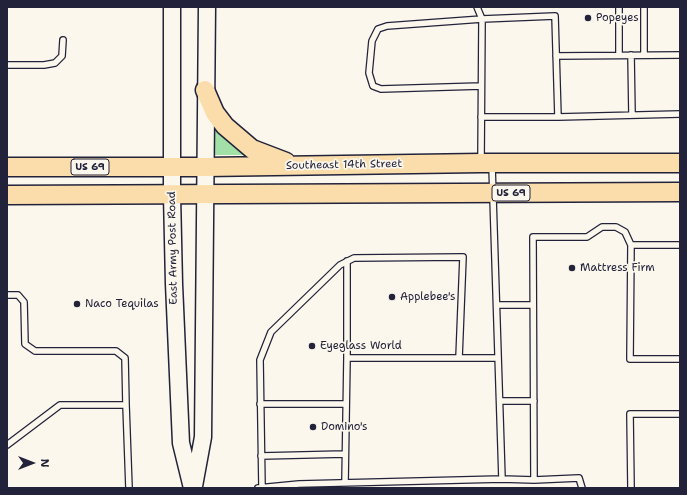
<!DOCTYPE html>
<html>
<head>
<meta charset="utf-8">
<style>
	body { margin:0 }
	#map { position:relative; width:687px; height:495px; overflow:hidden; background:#fbf7ec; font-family:"Shantell Sans",sans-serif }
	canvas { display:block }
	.frame { position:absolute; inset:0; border:8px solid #22223b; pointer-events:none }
	.north { position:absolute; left:12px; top:443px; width:40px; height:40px; -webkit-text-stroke:3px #fbf7ec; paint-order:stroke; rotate:90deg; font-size:11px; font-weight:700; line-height:16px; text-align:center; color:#22223b }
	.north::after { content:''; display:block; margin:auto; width:14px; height:18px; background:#22223b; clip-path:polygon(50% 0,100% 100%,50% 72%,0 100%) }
</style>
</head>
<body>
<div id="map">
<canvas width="687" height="495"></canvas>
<div class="frame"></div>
<div class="north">N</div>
</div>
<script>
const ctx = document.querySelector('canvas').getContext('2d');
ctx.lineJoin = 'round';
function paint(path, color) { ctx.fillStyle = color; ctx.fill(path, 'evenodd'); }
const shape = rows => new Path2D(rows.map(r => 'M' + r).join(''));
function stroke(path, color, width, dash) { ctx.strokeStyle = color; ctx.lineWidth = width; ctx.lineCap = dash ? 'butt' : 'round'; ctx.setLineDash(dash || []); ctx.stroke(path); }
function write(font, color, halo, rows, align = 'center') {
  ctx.font = font + ' "Shantell Sans",sans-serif'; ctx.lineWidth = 3.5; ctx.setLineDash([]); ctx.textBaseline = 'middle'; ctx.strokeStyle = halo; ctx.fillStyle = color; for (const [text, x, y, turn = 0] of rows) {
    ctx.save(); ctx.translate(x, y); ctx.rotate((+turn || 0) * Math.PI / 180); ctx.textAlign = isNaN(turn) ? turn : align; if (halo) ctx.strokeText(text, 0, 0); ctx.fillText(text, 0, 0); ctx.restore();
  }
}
paint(shape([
	[215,126,244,155,214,155]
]), '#a2e0a8');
const service = shape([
	[477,7,482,19,481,160],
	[619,7,619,55],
	[644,7,644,55],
	[631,55,632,115],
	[556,56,680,55],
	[7,65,44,65,55,63,62,56,63,40],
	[481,86,381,89,373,86,369,73,372,41,378,29,387,26,482,19,555,16,558,117,481,117],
	[558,117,680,114],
	[631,245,630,359,680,359],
	[7,295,18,295,24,302,25,344,35,351,116,351,125,358,126,405],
	[497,305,533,305],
	[347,358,347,261],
	[500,401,534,401],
	[260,404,346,404],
	[7,445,60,405,126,405,129,488],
	[261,456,345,454],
	[502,479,534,480,533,237,587,237,602,227,616,227,625,232,631,245,680,245],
	[534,480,579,478,582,488],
	[345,483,347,358,459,358],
	[258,488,299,484,502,479,492,166],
	[262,488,260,360,271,332,340,265,354,258,463,257,459,358,498,358],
	[631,488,630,414,680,414]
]);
const secondary = shape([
	[172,7,172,195,174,284,181,443,192,488],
	[194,486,203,437,207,7]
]);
const primary = shape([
	[205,90,215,113,225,126,252,149,286,162],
	[7,167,205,167,481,163,680,163],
	[7,195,680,192]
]);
stroke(service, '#22223b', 8);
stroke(secondary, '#22223b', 19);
stroke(primary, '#22223b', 21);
stroke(service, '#fbf7ec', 5.5);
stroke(secondary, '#fbf7ec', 16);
stroke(primary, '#faddab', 18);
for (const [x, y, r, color] of [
	[588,18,4,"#22223b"],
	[572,268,4,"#22223b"],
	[392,297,4,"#22223b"],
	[77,304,4,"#22223b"],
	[312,346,4,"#22223b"],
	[313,427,4,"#22223b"]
]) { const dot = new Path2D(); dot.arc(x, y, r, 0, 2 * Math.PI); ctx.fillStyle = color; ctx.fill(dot); stroke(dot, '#fbf7ec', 1.5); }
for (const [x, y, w] of [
	[90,167,38],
	[511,193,38]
]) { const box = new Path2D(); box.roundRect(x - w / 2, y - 8, w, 16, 3); ctx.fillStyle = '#fbf7ec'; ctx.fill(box); stroke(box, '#22223b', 1); }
write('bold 10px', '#22223b', null, [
	["US 69",90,167],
	["US 69",511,193]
]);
write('11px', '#22223b', '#fbf7ec', [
	["Popeyes",596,18],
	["Mattress Firm",580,268],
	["Applebee's",400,297],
	["Naco Tequilas",85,304],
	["Eyeglass World",320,346],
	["Domino's",321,427]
], 'left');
write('11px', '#22223b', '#fbf7ec', [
	["Southeast 14th Street",344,165,-1],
	["East Army Post Road",173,248,-91]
]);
</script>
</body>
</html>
